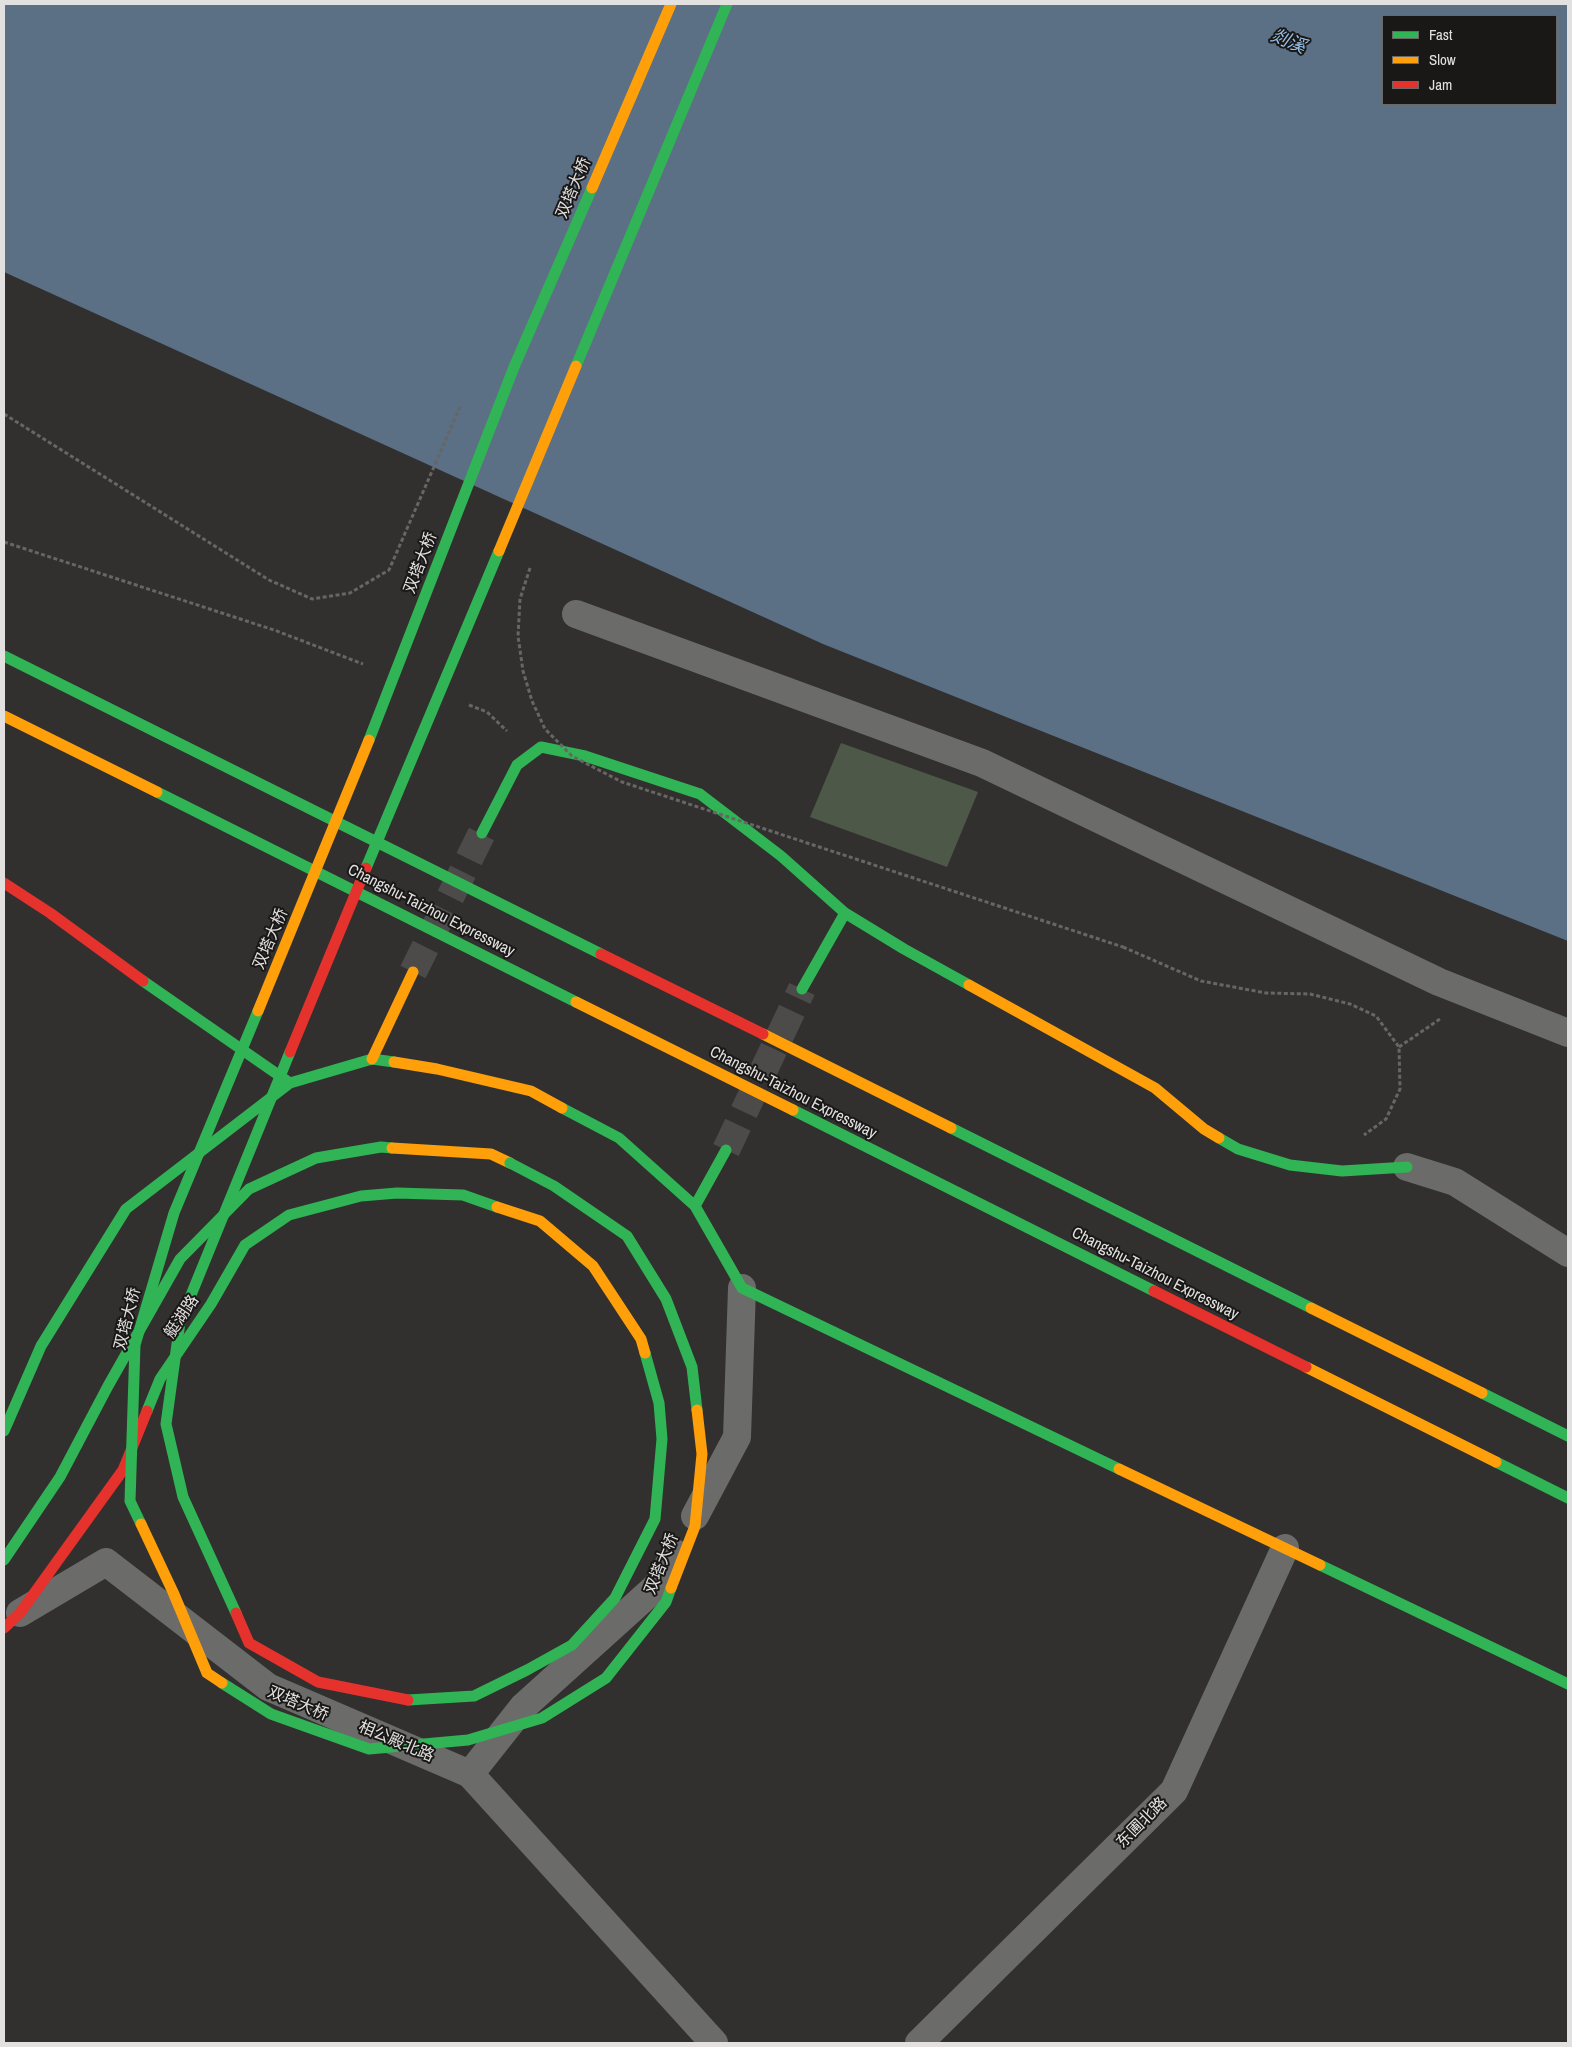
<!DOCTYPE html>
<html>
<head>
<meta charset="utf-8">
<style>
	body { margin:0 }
	#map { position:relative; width:1572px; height:2047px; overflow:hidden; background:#31302f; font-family:"Archivo Narrow",sans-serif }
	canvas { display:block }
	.frame { position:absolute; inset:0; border:5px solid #e2e1e0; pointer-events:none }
	.legend { position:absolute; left:1382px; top:15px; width:175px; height:90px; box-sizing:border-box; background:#191817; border:1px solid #696867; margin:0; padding:6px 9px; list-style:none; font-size:15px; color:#e2e1e0 }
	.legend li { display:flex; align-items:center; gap:10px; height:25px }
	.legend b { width:25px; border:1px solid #696867 }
</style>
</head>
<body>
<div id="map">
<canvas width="1572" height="2047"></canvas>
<div class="frame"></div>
<ul class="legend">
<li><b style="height:6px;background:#30b455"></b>Fast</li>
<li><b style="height:6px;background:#ff9f0a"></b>Slow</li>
<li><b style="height:6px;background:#e5322d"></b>Jam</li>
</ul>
</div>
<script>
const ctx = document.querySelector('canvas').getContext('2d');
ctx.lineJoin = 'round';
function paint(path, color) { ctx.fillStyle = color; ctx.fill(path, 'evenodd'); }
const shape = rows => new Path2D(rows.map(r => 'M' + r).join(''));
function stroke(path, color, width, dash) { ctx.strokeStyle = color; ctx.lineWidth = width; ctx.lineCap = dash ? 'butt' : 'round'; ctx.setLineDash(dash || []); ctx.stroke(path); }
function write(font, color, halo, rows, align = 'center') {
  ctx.font = font + ' "Archivo Narrow","Noto Sans SC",sans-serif'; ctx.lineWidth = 4; ctx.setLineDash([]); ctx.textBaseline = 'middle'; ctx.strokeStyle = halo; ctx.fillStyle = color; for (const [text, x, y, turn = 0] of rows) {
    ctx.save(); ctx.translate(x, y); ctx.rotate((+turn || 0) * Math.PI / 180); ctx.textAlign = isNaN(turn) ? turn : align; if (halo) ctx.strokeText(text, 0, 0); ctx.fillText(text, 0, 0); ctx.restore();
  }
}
paint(shape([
	[841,743,978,792,947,867,810,817]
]), '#4e5849');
paint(shape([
	[4,4,1568,4,1568,941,823,644,4,272],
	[1383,16,1556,16,1556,104,1383,104]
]), '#5b7085');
stroke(shape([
	[413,972,482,833],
	[726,1150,802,989]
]), '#4c4b4a', 28, [28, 14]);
stroke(shape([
	[4,414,269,580,312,599,350,593,389,570,460,407],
	[4,542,274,630,363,664],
	[469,705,487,712,507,731],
	[1123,947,1201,981,1266,993,1310,994,1350,1004,1376,1016,1399,1047,1400,1089,1386,1119,1364,1135],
	[1399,1047,1440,1019]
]), '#666665', 3, [4, 2.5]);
stroke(shape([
	[576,614,982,763,1439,982,1568,1033],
	[1407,1167,1455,1182,1568,1253],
	[695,1516,737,1437,742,1288],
	[20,1613,106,1562,268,1687,470,1774,714,2043],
	[470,1774,523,1707,657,1586,675,1553],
	[919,2043,1174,1791,1285,1548]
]), '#6b6b6a', 28);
stroke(shape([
	[4,656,601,954],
	[157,792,576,1002],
	[482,833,517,765,541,747,585,756,700,794,781,856,845,913,904,949,969,985],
	[143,981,290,1083],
	[802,989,845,913],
	[562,1108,619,1138,695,1206,742,1288,1119,1469],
	[793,1110,1154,1291],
	[951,1128,1311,1308],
	[1219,1138,1238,1149,1290,1165,1342,1171,1407,1167],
	[695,1206,726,1150],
	[1482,1393,1568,1436],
	[147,1411,160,1379,211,1304,245,1245,289,1215,361,1196,397,1193,463,1195,497,1207],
	[4,1431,41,1346,126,1209,290,1083,372,1059,394,1062],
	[1496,1462,1568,1498],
	[4,1560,60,1477,108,1386,180,1259,249,1189,316,1158,381,1147,392,1148],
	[1320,1565,1568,1684]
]), '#30b455', 11);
stroke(shape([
	[4,716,157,792],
	[969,985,1155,1088,1204,1129,1219,1138],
	[576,1002,793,1110],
	[763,1034,951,1128],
	[372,1059,413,972],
	[394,1062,437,1069,531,1091,562,1108],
	[392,1148,491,1154,510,1163],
	[1311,1308,1482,1393],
	[1306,1367,1496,1462],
	[1119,1469,1320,1565]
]), '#ff9f0a', 11);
stroke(shape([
	[4,883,50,913,143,981],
	[601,954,763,1034],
	[1154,1291,1306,1367],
	[4,1628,20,1613,123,1470,147,1411]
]), '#e5322d', 11);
stroke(shape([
	[530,568,520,599,518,636,523,671,532,701,545,729,572,756,622,782,1123,947]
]), '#666665', 3, [4, 2.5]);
stroke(shape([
	[576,366,727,4],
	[369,740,514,367,592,188],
	[366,868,499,551],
	[510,1163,554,1186,627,1236,666,1299,692,1367,697,1410],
	[141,1524,130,1501,135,1345,174,1213,258,1011],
	[236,1613,183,1497,166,1424,180,1322,290,1052],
	[222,1683,271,1714,369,1749,468,1740,542,1718,606,1678,666,1602,671,1588],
	[408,1700,474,1696,527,1670,572,1645,615,1598,655,1519,662,1439,659,1403,645,1353]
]), '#30b455', 11);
stroke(shape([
	[592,188,671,4],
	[499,551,576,366],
	[258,1011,369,740],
	[497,1207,540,1221,593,1266,641,1339,645,1353],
	[141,1524,173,1592,207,1673,222,1683],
	[671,1588,695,1526,702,1454,697,1410]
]), '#ff9f0a', 11);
stroke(shape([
	[290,1052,366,868],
	[236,1613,249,1643,318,1682,408,1700]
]), '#e5322d', 11);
write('16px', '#e2e1e0', '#191817', [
	["双塔大桥",574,188,-67],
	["双塔大桥",421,563,-69],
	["Changshu-Taizhou Expressway",431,911,27],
	["双塔大桥",271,939,-67],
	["Changshu-Taizhou Expressway",793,1093,27],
	["Changshu-Taizhou Expressway",1155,1274,27],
	["艇湖路",182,1317,-56],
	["双塔大桥",128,1319,-76],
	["双塔大桥",662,1564,-68],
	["双塔大桥",298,1704,23],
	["相公殿北路",396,1742,23],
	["东圃北路",1142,1823,-45]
]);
write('italic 18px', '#99c3ee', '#191817', [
	["剡溪",1288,42,22]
]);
</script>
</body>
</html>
